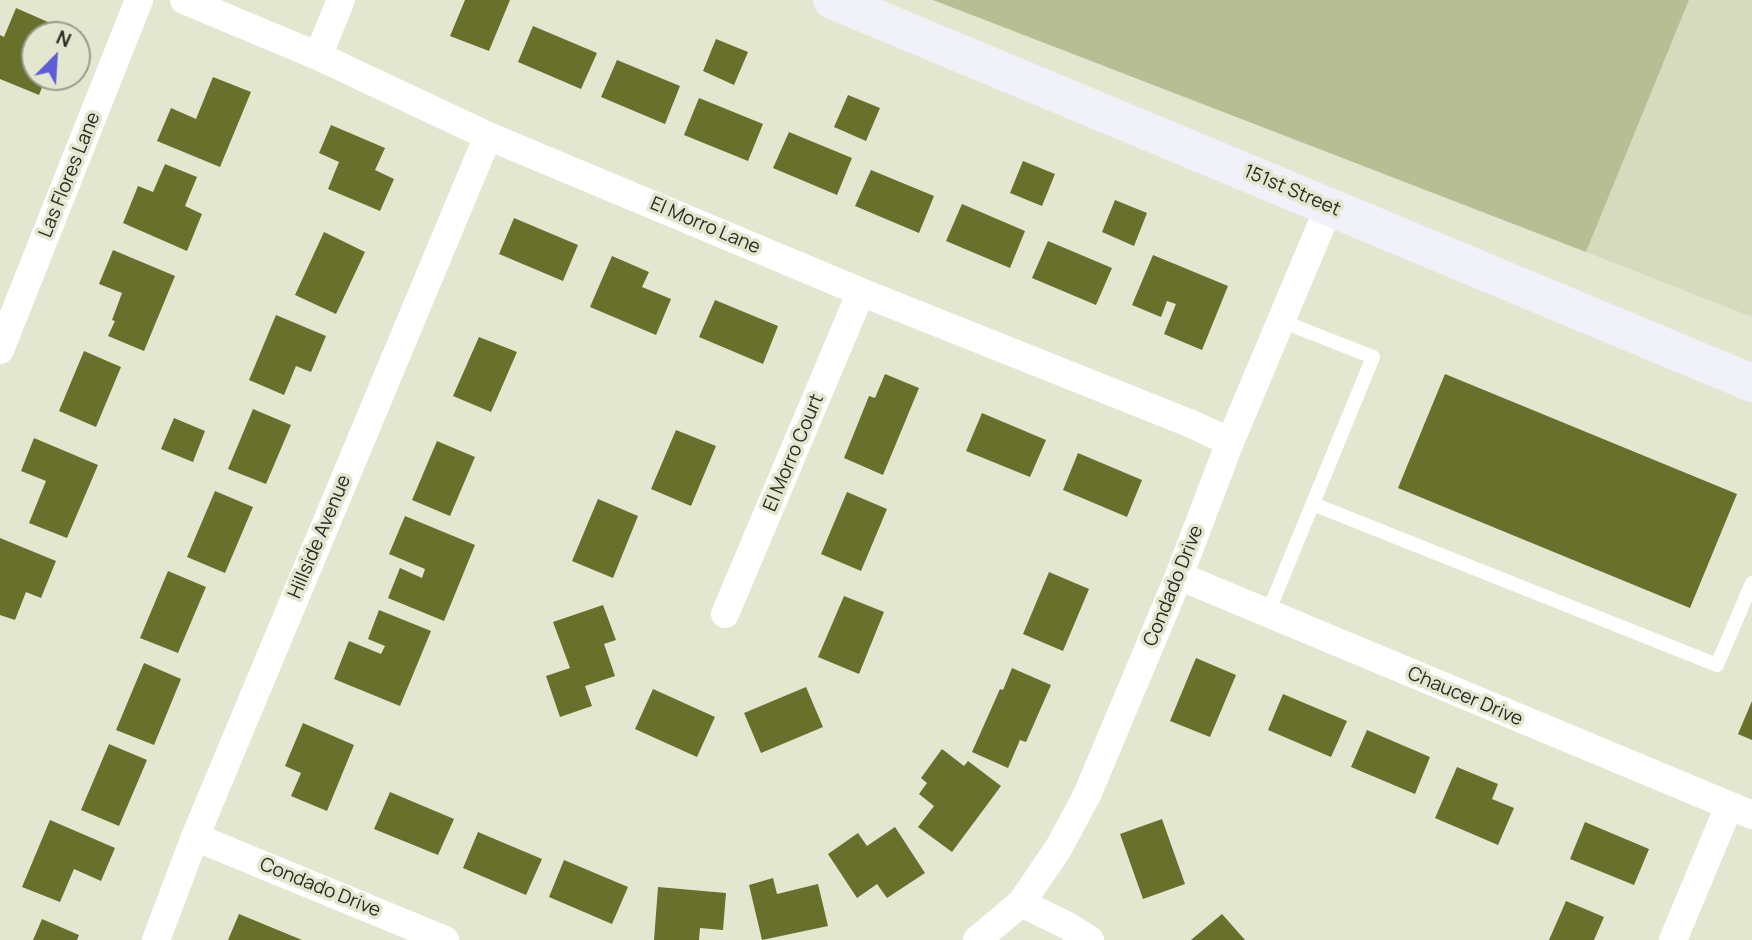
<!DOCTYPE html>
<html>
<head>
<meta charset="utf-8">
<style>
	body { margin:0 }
	#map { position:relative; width:1752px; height:940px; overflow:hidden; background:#e3e7d0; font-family:Manrope,sans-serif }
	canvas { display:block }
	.north { position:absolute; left:21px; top:21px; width:70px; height:70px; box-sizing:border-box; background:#e3e7d0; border:2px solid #999c8b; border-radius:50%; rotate:24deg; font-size:19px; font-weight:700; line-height:28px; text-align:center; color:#2a2b23 }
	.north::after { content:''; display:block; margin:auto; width:24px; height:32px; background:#5c5ed6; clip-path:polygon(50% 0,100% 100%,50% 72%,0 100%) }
</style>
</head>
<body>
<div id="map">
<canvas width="1752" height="940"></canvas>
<div class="north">N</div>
</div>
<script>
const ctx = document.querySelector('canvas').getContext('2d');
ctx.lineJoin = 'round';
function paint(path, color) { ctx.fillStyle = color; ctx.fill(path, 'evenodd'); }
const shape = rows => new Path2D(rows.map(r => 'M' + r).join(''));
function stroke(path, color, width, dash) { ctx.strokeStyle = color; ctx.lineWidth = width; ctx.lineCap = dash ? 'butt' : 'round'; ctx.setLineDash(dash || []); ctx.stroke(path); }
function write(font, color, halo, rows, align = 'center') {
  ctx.font = font + ' Manrope,sans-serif'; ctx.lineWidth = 7; ctx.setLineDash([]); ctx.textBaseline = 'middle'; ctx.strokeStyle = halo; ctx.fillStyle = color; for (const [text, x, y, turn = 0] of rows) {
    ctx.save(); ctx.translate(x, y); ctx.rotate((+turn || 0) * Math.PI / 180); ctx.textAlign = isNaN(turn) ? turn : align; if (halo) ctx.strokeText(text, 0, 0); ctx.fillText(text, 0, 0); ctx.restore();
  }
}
paint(shape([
	[1689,0,1752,0,1752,317,1586,252]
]), '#d6dbbe');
paint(shape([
	[933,0,1689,0,1586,252]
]), '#b8be93');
paint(shape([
	[465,0,510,0,489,51,450,36],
	[16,8,48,22,43,35,35,35,35,77,46,77,39,95,0,79,0,35,4,37],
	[533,26,597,53,581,89,518,62],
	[716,39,748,52,734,85,703,71],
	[617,60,680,86,665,124,601,97],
	[213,77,251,92,220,167,157,141,171,108,196,119],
	[848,95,880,108,866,141,834,127],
	[699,98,763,124,748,161,684,135],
	[331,125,385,148,375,170,394,179,380,211,328,189,339,162,319,153],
	[789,132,852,158,837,195,773,168],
	[1023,161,1055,174,1042,206,1010,193],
	[165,164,197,177,185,206,202,214,187,251,123,223,138,186,153,192],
	[871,170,934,196,919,233,855,206],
	[1115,200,1147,213,1134,246,1102,232],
	[962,204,1025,231,1010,268,946,241],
	[514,218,578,245,563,281,499,254],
	[324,232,365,252,336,314,295,295],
	[1048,241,1112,268,1096,305,1032,278],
	[113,250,175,276,144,351,108,336,115,321,112,320,122,293,99,284],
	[1153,255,1228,286,1202,350,1164,334,1176,304,1167,301,1161,317,1132,305],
	[612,256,649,272,642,287,671,299,656,335,590,307],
	[715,300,778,326,763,364,699,337],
	[276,315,326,336,311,372,296,366,284,395,249,380],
	[479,337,517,352,491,412,453,396],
	[84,351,121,367,96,427,59,411],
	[885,374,919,388,883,475,844,458,869,396,875,398],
	[1445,374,1737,494,1690,608,1398,488],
	[253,409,291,425,266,484,228,469],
	[982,413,1046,440,1030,477,966,451],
	[174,418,205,431,193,462,161,449],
	[676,430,716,446,691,506,651,489],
	[34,438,98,465,67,538,29,523,46,481,21,471],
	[437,441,475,457,450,516,412,500],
	[1078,453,1142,480,1127,517,1063,490],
	[215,491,253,507,225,573,187,557],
	[847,492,887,509,861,571,821,554],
	[598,499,638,516,613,578,572,561],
	[405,516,475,545,444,621,388,598,400,568,422,578,425,569,389,554],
	[0,538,56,561,41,598,26,592,15,620,0,615],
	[168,571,206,587,178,653,140,638],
	[1049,572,1089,589,1063,651,1023,634],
	[844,596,884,612,859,674,818,657],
	[603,605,616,640,604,644,615,676,585,686,592,706,560,717,546,676,570,668,553,622],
	[379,610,431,631,400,706,334,679,349,641,381,654,385,646,368,639],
	[1196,658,1236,675,1210,737,1170,721],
	[144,663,181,679,154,745,116,730],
	[1012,668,1051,685,1026,742,1020,740,1008,768,972,752,1000,689,1003,690],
	[806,687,823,727,761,753,744,713],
	[653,689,715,717,697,757,635,729],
	[1283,694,1347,721,1331,757,1268,730],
	[1752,701,1752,740,1738,734],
	[303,723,354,745,327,811,291,796,301,773,285,766],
	[1367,730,1430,757,1415,794,1351,767],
	[109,744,147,760,119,826,81,810],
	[942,749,964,766,968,761,1001,786,952,852,918,827,934,806,919,794,927,783,921,778],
	[1457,767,1498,784,1492,799,1514,808,1498,845,1435,818],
	[390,792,454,819,438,855,374,829],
	[1162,819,1185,884,1143,899,1120,834],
	[50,820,115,848,101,881,74,869,60,902,22,887],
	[1585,822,1649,849,1634,885,1570,859],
	[895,827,925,873,887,898,877,884,857,898,828,854,858,833,867,846],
	[478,832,542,859,526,895,463,868],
	[564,860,628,887,612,924,549,897],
	[773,878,777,894,818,884,828,926,762,940,749,885],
	[658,887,726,893,723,930,700,928,699,940,654,940],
	[1566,901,1604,917,1594,940,1549,940],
	[239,914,302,940,228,940],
	[1222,914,1245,940,1191,940],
	[42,919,79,935,77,940,33,940]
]), '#69702c');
stroke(shape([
	[1313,504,1717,665,1752,583],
	[1267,615,1373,357,1281,321]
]), '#fff', 14);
stroke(shape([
	[184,0,318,56,488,136,861,292,1194,425,1230,442],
	[318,56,341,0],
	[0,350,139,0],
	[1179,576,1752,815],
	[725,614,861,292],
	[195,837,445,940],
	[1021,903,1068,926,1090,940],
	[156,940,195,837,488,136],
	[977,940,1021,903,1058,849,1087,795,1179,576,1230,442,1329,207],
	[1673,940,1729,806]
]), '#fff', 28);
stroke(shape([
	[832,0,1752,383]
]), '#f0f1f9', 38);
write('19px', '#2a2b23', '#e3e7d0', [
	["Las Flores Lane",70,175,-68],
	["151st Street",1292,191,23],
	["El Morro Lane",705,226,23],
	["El Morro Court",794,453,-67],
	["Hillside Avenue",320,537,-67],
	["Condado Drive",1174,586,-68],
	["Chaucer Drive",1465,697,23],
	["Condado Drive",320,888,22]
]);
</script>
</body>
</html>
